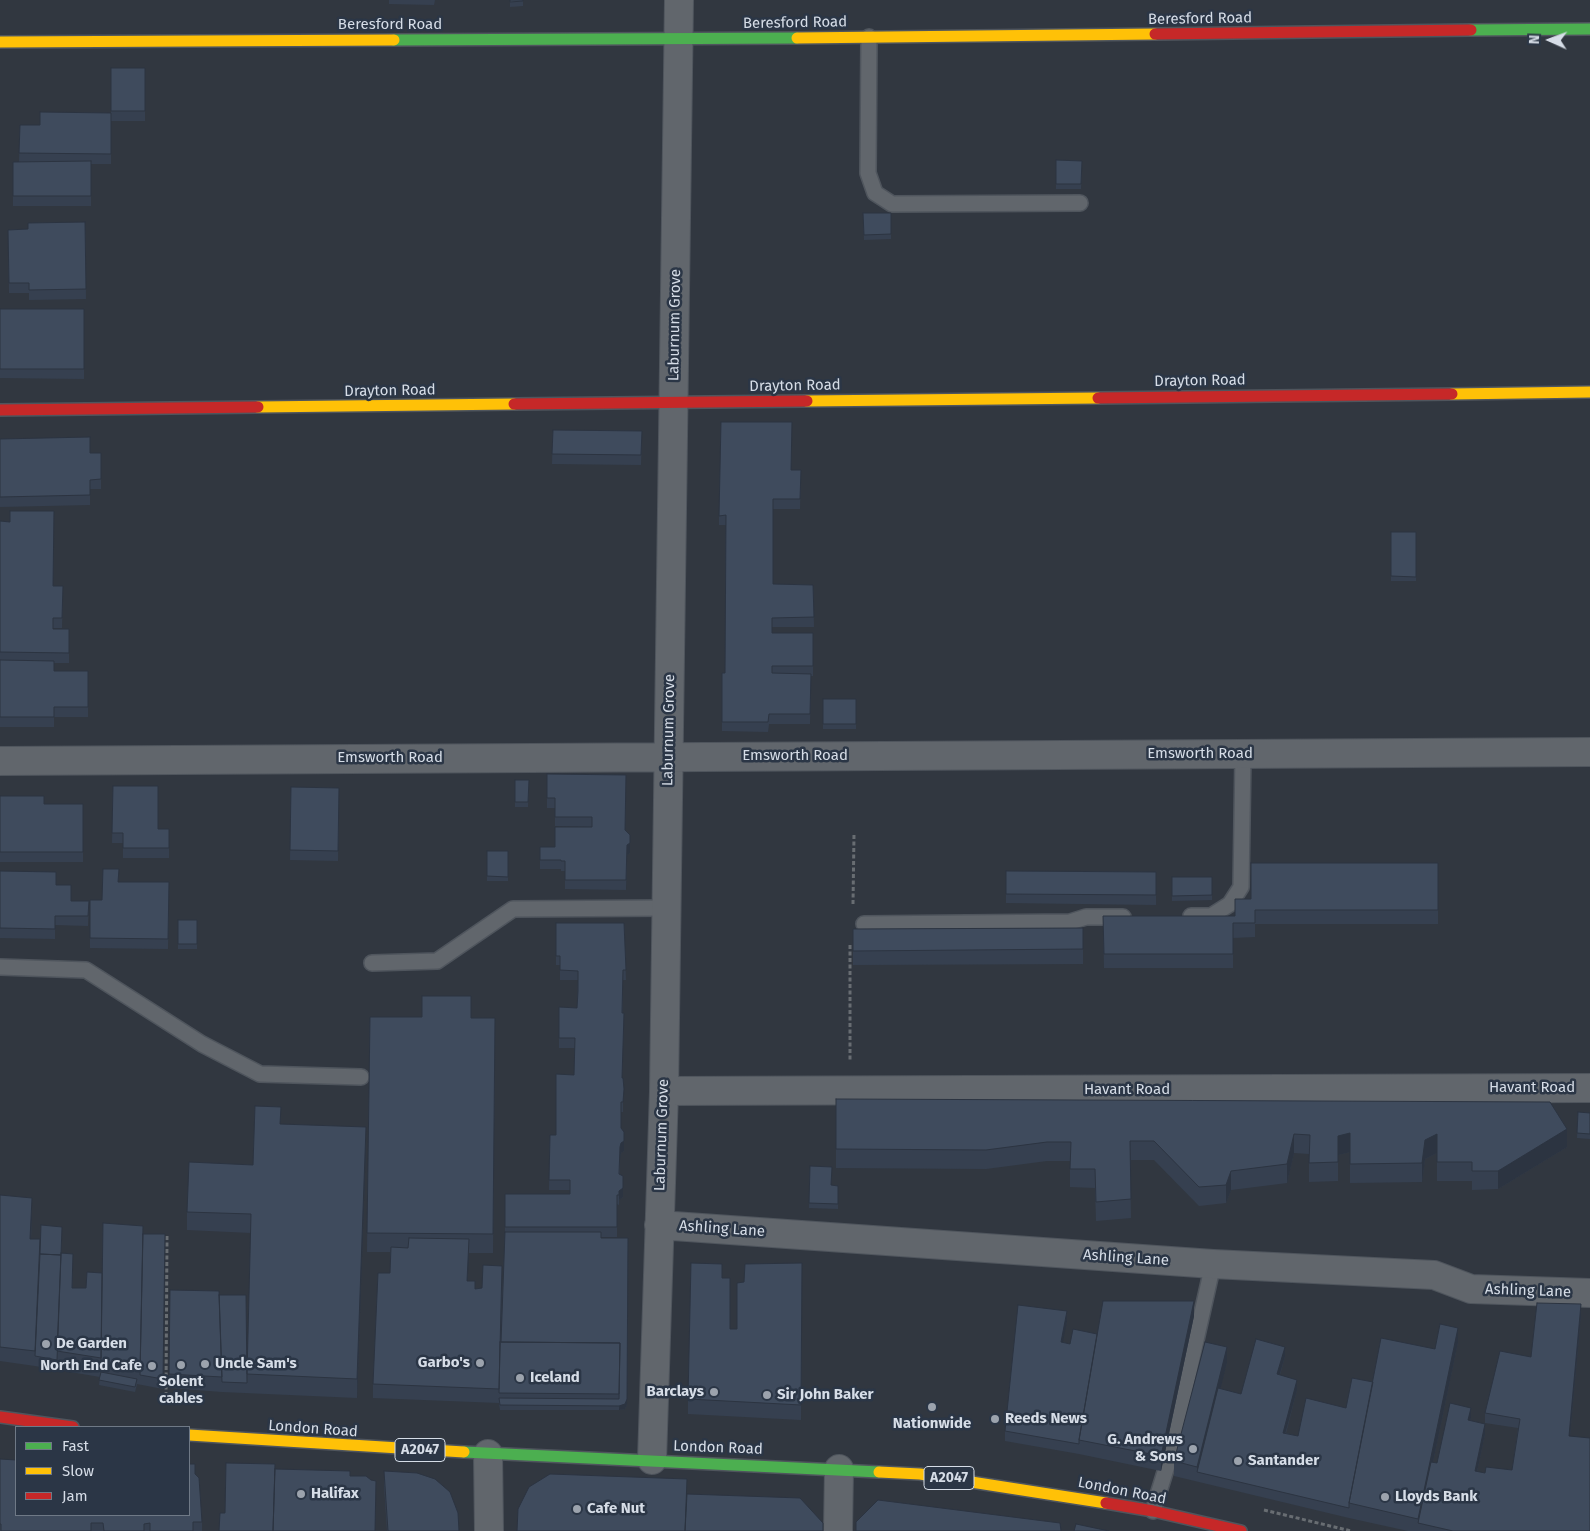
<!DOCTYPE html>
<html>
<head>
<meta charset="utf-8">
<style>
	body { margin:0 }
	#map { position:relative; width:1590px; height:1531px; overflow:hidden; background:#313740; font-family:"Fira Sans",sans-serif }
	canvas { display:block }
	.legend { position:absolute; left:15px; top:1426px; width:175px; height:90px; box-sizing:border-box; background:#2b3646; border:1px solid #6f7986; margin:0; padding:6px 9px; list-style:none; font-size:15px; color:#d6dde7 }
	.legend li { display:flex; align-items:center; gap:10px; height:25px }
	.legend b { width:25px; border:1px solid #6f7986 }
	.north { position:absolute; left:1525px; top:15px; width:50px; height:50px; -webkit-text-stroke:4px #2b3646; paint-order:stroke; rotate:272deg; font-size:14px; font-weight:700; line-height:20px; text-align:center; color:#d6dde7 }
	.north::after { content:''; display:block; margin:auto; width:18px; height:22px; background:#d6dde7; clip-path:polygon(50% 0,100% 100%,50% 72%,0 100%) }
</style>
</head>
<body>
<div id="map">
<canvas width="1590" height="1531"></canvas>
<ul class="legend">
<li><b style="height:6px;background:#4caf50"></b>Fast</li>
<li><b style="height:6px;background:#ffc107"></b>Slow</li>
<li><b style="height:6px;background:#c62828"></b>Jam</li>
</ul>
<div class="north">N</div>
</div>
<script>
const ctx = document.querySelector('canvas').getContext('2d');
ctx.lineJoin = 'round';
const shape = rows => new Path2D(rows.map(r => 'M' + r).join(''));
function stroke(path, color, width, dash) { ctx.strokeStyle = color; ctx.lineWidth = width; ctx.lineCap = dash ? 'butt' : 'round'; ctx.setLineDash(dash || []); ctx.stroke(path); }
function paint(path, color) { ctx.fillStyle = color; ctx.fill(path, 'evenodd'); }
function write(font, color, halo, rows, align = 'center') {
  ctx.font = font + ' "Fira Sans",sans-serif'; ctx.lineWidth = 5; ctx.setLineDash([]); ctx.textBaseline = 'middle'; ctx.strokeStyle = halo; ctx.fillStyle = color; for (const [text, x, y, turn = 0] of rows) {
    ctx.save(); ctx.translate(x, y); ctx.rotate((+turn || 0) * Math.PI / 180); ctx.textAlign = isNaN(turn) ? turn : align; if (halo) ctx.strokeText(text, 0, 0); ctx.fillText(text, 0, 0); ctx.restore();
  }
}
const lane = shape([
	[869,37,868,173,875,193,892,204,1080,203],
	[1191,916,1211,916,1230,904,1241,887,1243,754],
	[864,924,1070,922,1086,917,1123,917],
	[372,963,437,961,513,909,667,908],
	[0,967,86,970,202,1044,260,1074,361,1077],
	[1153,1511,1170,1456,1213,1264]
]);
const street = shape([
	[0,761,1590,752],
	[664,1091,1590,1088],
	[659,1225,1213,1264,1434,1275,1471,1289,1590,1293],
	[488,1454,489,1531],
	[652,1460,664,1091,679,0],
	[838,1531,839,1469]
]);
const fast = shape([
	[1471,30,1590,29],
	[394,40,797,38],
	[464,1452,879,1472]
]);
const slow = shape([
	[797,38,1155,34],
	[0,42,394,40],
	[1452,394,1590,392],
	[807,401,1098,398],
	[258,407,514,404],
	[189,1435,464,1452],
	[879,1472,920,1474,1106,1503]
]);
const jam = shape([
	[1155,34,1471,30],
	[1098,398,1452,394],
	[514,404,807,401],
	[0,410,258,407],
	[0,1417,73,1427],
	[1106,1503,1153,1511,1241,1531]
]);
stroke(lane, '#4f555d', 18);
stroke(street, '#4f555d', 30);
stroke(fast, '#4f555d', 14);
stroke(slow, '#4f555d', 14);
stroke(jam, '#4f555d', 14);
stroke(shape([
	[853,904,854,834],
	[850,945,850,1061],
	[166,1396,167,1234],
	[1264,1510,1351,1531]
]), '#686d72', 3, [4, 2.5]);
stroke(lane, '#61666c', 15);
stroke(street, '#61666c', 28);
stroke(fast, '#4caf50', 11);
stroke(slow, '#ffc107', 11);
stroke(jam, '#c62828', 11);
paint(shape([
	[389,0,435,0,434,5,389,4],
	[510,0,523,0,523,6,510,7],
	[111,68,145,68,145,121,111,121,111,164,91,164,91,206,13,206,13,162,19,162,20,125,40,125,111,113],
	[1056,160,1082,161,1081,189,1056,189],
	[863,213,891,213,891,239,864,240],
	[85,222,86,299,29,300,29,293,9,293,8,230,28,229],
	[0,309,84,309,84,379,0,378],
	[553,430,642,431,641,465,552,464],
	[0,439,90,453,101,479,101,489,90,489,90,505,0,507],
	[792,470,801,470,800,509,773,509,773,584,813,585,814,627,772,627,772,633,813,633,813,676,811,676,810,724,769,724,768,732,722,731,722,673,725,673,726,525,719,525,719,516],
	[0,521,54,586,63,586,62,628,53,628,53,629,69,629,69,663,54,663,54,671,88,671,88,717,54,717,54,727,0,727],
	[1391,532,1416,532,1416,581,1391,581],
	[823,699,856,699,856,729,823,729],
	[547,774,626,830,630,853,627,855,626,890,565,889,565,871,561,871,561,869,540,869,540,847,555,847,592,827,555,826,555,808,547,808],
	[515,780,529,780,528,807,515,807],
	[113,786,158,829,169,829,169,858,123,858,123,843,112,843],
	[291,787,339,788,338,861,290,860],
	[0,796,44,804,83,804,83,862,0,862],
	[487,851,508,851,508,881,487,881],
	[1438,863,1438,924,1255,924,1255,937,1233,938,1233,968,1104,968,1103,916,1235,916,1251,899],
	[0,871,56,885,71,901,89,901,88,926,55,925,55,939,0,938],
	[1006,871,1156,872,1156,905,1006,903],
	[1172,877,1212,877,1212,900,1172,901],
	[118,882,169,882,168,949,90,948,90,900,102,900],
	[178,920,197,920,197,949,178,949],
	[556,923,624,923,626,980,623,980,622,1078,623,1078,623,1112,621,1112,621,1129,624,1151,621,1153,620,1157,620,1174,623,1197,619,1200,619,1205,617,1204,617,1237,601,1237,627,1404,625,1409,619,1410,500,1410,499,1403,373,1398,373,1384,390,1273,390,1252,367,1252,370,1017,495,1018,493,1253,469,1253,467,1281,475,1289,482,1288,502,1280,501,1324,505,1232,505,1194,570,1194,570,1190,549,1190,550,1135,556,1135,574,1075,575,1048,559,1048,559,1007,577,1008,578,980,560,980,560,965,556,965],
	[1083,928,1083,964,853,965,853,929],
	[836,1099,1567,1147,1498,1189,1472,1190,1472,1181,1437,1181,1437,1153,1425,1159,1422,1182,1350,1183,1350,1152,1338,1155,1338,1181,1309,1182,1309,1154,1294,1153,1287,1183,1231,1190,1226,1203,1199,1206,1154,1160,1130,1160,1131,1218,1096,1221,1095,1188,1070,1187,1070,1161,1047,1161,986,1169,836,1168],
	[1578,1112,1590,1113,1590,1139,1577,1138],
	[281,1124,366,1145,357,1398,222,1392,169,1388,170,1290,219,1295,247,1383,251,1233,187,1230,187,1212,253,1165],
	[810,1166,831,1185,838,1186,838,1209,809,1208],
	[0,1195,32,1213,31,1239,61,1253,73,1273,73,1288,86,1288,143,1234,165,1234,163,1389,137,1384,135,1392,99,1385,100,1377,35,1366,0,1361],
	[802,1263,801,1420,688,1414,688,1399,722,1278,730,1329,737,1329,744,1282],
	[1581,1314,1570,1436,1590,1531,1408,1531,1349,1518,1174,1476,1174,1461,1227,1362,1220,1389,1241,1394,1285,1356,1280,1375,1297,1390,1286,1433,1298,1436,1346,1408,1373,1382,1435,1349,1458,1342,1433,1462,1437,1463,1471,1417,1470,1421,1485,1434,1477,1472,1485,1473,1512,1470,1518,1428,1485,1423,1485,1413,1531,1357],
	[1194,1316,1161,1471,1079,1454,1005,1441,1005,1431,1067,1321,1062,1342,1070,1344,1097,1334],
	[0,1459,16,1515,195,1474,202,1522,202,1531,0,1531],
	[384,1471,459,1531,387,1531,384,1486]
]), '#364050');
paint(shape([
	[630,843,630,853,627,855,626,890,627,845],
	[366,1127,366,1145,357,1398,357,1379],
	[1567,1129,1567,1147,1498,1189,1498,1171],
	[1350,1133,1350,1152,1338,1155,1338,1136],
	[1294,1134,1294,1153,1287,1183,1287,1164],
	[1437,1134,1437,1153,1425,1159,1422,1182,1422,1163,1425,1140],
	[624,1141,624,1151,621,1153,620,1157,620,1147,621,1143],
	[1231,1171,1231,1190,1226,1203,1226,1185],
	[623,1176,623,1197,619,1200,619,1191],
	[32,1198,32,1213,30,1253,30,1239],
	[628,1238,627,1404,625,1409,619,1410],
	[469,1239,469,1253,467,1295,467,1281],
	[73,1254,73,1273,72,1306,72,1288],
	[1194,1301,1194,1316,1161,1471,1161,1456],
	[1581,1304,1581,1314,1569,1446,1569,1436],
	[1067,1311,1067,1321,1061,1352,1061,1342],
	[1458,1328,1458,1342,1420,1524,1418,1523,1418,1519],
	[1227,1347,1227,1362,1200,1472,1197,1472,1197,1467],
	[1285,1347,1285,1356,1277,1384,1277,1374],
	[1297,1380,1297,1390,1283,1442,1283,1433],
	[1471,1408,1471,1417,1468,1430,1468,1420],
	[1485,1424,1485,1434,1475,1481,1475,1471]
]), '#2c3441');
const building = shape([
	[510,0,523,0,523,1,510,2,510,0],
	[111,68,145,68,145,111,111,111,111,68],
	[40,112,111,113,111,154,19,153,20,125,40,125,40,112],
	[1056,160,1082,161,1081,184,1056,184,1056,160],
	[91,161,91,196,13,196,13,162,91,161],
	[863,213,891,213,891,234,864,235,863,213],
	[85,222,86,289,29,290,29,283,9,283,8,230,28,229,28,223,85,222],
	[0,309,84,309,84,369,0,369,0,309],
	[721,422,792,422,791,470,801,470,800,499,773,499,773,584,813,585,814,617,772,618,772,633,813,633,813,666,772,666,772,673,811,674,810,714,769,714,768,722,722,722,722,673,725,673,726,515,719,516,721,422],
	[553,430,642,431,641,455,552,454,553,430],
	[90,437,90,453,101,453,101,479,90,480,90,495,0,497,0,439,90,437],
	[10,511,54,511,53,586,63,586,62,618,53,618,53,629,69,629,69,653,0,652,0,521,10,522,10,511],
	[1391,532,1416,532,1416,577,1391,576,1391,532],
	[0,660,54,661,54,671,88,671,88,707,54,707,54,717,0,717,0,660],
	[823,699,856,699,856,724,823,724,823,699],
	[547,774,626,775,625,830,630,835,630,843,627,845,626,880,565,880,565,861,561,861,561,860,540,860,540,847,555,847,555,827,592,827,592,817,555,817,555,798,547,798,547,774],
	[515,780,529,780,528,802,515,802,515,780],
	[113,786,158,786,158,829,169,829,169,848,123,848,123,833,112,833,113,786],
	[291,787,339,788,338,851,290,850,291,787],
	[0,796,44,796,44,804,83,804,83,852,0,852,0,796],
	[487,851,508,851,508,877,487,876,487,851],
	[1251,863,1438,863,1438,910,1255,910,1255,923,1233,923,1233,954,1104,954,1103,916,1235,916,1235,899,1251,899,1251,863],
	[103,869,119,869,118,882,169,882,168,939,90,938,90,900,102,900,103,869],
	[0,871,56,872,56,885,71,885,71,901,89,901,88,916,55,916,55,929,0,928,0,871],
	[1006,871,1156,872,1156,895,1006,894,1006,871],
	[1172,877,1212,877,1212,895,1172,896,1172,877],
	[178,920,197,920,197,944,178,944,178,920],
	[556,923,624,923,626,970,623,970,622,1013,624,1013,622,1078,623,1078,624,1089,623,1102,621,1102,621,1128,624,1132,624,1141,621,1143,620,1147,619,1174,623,1176,623,1188,619,1191,619,1195,617,1195,617,1227,505,1227,505,1194,570,1194,570,1180,549,1180,550,1135,556,1135,556,1074,574,1075,575,1038,559,1038,559,1007,577,1008,578,991,578,971,560,970,560,956,556,956,556,923],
	[1083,928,1083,949,853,951,853,929,1083,928],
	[422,996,471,996,471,1018,495,1018,493,1234,367,1233,370,1017,422,1017,422,996],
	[836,1099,1550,1102,1567,1129,1498,1171,1472,1171,1472,1162,1437,1162,1437,1134,1425,1140,1422,1163,1350,1164,1350,1133,1338,1136,1338,1162,1309,1163,1310,1135,1294,1134,1287,1164,1231,1171,1226,1185,1199,1187,1154,1141,1130,1141,1131,1199,1096,1202,1095,1169,1070,1169,1071,1142,1047,1142,986,1150,836,1149,836,1099],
	[255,1106,281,1107,280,1124,366,1127,357,1379,247,1374,251,1214,187,1212,189,1162,253,1165,255,1106],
	[1578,1112,1590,1113,1590,1134,1577,1133,1578,1112],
	[810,1166,832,1167,831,1185,838,1186,838,1204,809,1203,810,1166],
	[0,1195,32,1198,30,1239,40,1239,35,1351,0,1347,0,1195],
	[103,1223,143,1226,140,1371,101,1363,103,1223],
	[41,1225,62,1227,61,1255,40,1254,41,1225],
	[505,1232,601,1232,601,1238,628,1238,627,1399,625,1404,619,1406,500,1405,499,1398,619,1399,620,1343,501,1342,505,1232],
	[143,1234,165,1234,163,1379,140,1375,143,1234],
	[409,1238,469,1239,467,1281,475,1281,475,1289,482,1288,483,1265,502,1266,499,1389,373,1384,378,1273,390,1273,391,1247,408,1248,409,1238],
	[61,1253,73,1254,72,1288,86,1288,87,1272,102,1273,101,1358,57,1351,61,1253],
	[40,1254,61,1255,57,1360,35,1356,40,1254],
	[691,1263,722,1264,722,1278,730,1278,730,1329,737,1329,737,1283,744,1282,745,1264,802,1263,801,1405,688,1399,691,1263],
	[170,1290,219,1291,222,1377,169,1374,170,1290],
	[219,1295,246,1295,247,1383,222,1382,219,1295],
	[1103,1301,1194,1301,1161,1456,1079,1440,1103,1301],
	[1537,1303,1581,1304,1569,1436,1590,1438,1590,1531,1453,1531,1418,1523,1431,1462,1437,1463,1450,1403,1471,1408,1468,1420,1485,1424,1475,1471,1485,1473,1486,1467,1512,1470,1520,1419,1485,1413,1500,1351,1531,1357,1537,1303],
	[1018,1305,1067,1311,1061,1342,1070,1344,1073,1329,1097,1334,1079,1440,1079,1444,1005,1431,1018,1305],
	[1440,1324,1458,1328,1418,1519,1349,1503,1381,1338,1435,1349,1440,1324],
	[1256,1339,1285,1347,1277,1374,1297,1380,1283,1433,1298,1436,1306,1398,1346,1408,1352,1378,1373,1382,1349,1503,1349,1508,1197,1472,1218,1388,1241,1394,1256,1339],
	[500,1342,620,1343,619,1394,499,1393,500,1342],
	[1205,1342,1227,1347,1197,1467,1174,1461,1205,1342],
	[101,1372,137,1379,135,1387,99,1380,101,1372],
	[0,1459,16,1460,16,1515,189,1515,189,1464,195,1464,195,1474,199,1478,202,1522,193,1522,193,1531,150,1531,150,1523,144,1524,144,1531,104,1531,103,1523,91,1523,91,1531,1,1531,1,1524,0,1524,0,1459],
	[226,1463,275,1464,273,1531,219,1531,220,1513,225,1513,226,1463],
	[275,1469,350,1471,350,1476,366,1476,371,1480,376,1481,375,1531,273,1531,275,1469],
	[384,1471,417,1473,435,1479,450,1492,458,1513,459,1531,388,1531,384,1471],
	[550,1474,687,1479,685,1531,517,1531,518,1509,529,1487,550,1474],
	[687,1494,800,1498,823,1523,823,1531,685,1531,687,1494],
	[878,1500,1060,1523,1061,1531,856,1531,856,1522,878,1500],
	[1076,1524,1109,1531,1074,1531,1076,1524]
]);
paint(building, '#3f4b5d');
stroke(building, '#2c3441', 1);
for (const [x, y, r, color] of [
	[46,1344,5,"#9ca3ad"],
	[480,1363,5,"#9ca3ad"],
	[205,1364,5,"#9ca3ad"],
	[181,1365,5,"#9ca3ad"],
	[152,1366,5,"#9ca3ad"],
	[520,1378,5,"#9ca3ad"],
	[714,1392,5,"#9ca3ad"],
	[767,1395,5,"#9ca3ad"],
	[932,1407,5,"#9ca3ad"],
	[995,1419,5,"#9ca3ad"],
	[1193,1449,5,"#9ca3ad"],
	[1238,1461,5,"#9ca3ad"],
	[301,1494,5,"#9ca3ad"],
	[1385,1497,5,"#9ca3ad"],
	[577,1509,5,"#9ca3ad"]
]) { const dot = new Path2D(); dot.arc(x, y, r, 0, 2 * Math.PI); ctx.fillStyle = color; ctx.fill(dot); stroke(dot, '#2b3646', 2); }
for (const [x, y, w] of [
	[420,1450,50],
	[949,1478,50]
]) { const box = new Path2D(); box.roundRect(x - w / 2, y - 11.5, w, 23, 4); ctx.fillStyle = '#2b3646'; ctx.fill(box); stroke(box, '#d6dde7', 1); }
write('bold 14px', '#d6dde7', null, [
	["A2047",420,1450],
	["A2047",949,1478]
]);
write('15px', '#d6dde7', '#2b3646', [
	["Beresford Road",1200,19,-1],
	["Beresford Road",795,23,-1],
	["Beresford Road",390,25],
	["Laburnum Grove",675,325,-89],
	["Drayton Road",1200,381,-1],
	["Drayton Road",795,386,-1],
	["Drayton Road",390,391,-1],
	["Laburnum Grove",669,730,-89],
	["Emsworth Road",1200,754],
	["Emsworth Road",795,756],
	["Emsworth Road",390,758],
	["Havant Road",1532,1088],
	["Havant Road",1127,1090],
	["Laburnum Grove",662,1135,-88],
	["Ashling Lane",722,1229,4],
	["Ashling Lane",1126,1258,4],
	["Ashling Lane",1528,1291,2],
	["London Road",313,1429,4],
	["London Road",718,1448,2],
	["London Road",1122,1491,11]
]);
write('bold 15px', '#d6dde7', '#2b3646', [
	["De Garden",56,1344],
	["Garbo's",470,1363,"right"],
	["Uncle Sam's",215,1364],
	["North End Cafe",142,1366,"right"],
	["Iceland",530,1378],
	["Solent",181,1382,"center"],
	["cables",181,1399,"center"],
	["Barclays",704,1392,"right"],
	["Sir John Baker",777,1395],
	["Reeds News",1005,1419],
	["Nationwide",932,1424,"center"],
	["G. Andrews",1183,1440,"right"],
	["& Sons",1183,1457,"right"],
	["Santander",1248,1461],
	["Halifax",311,1494],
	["Lloyds Bank",1395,1497],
	["Cafe Nut",587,1509]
], 'left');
</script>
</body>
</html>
